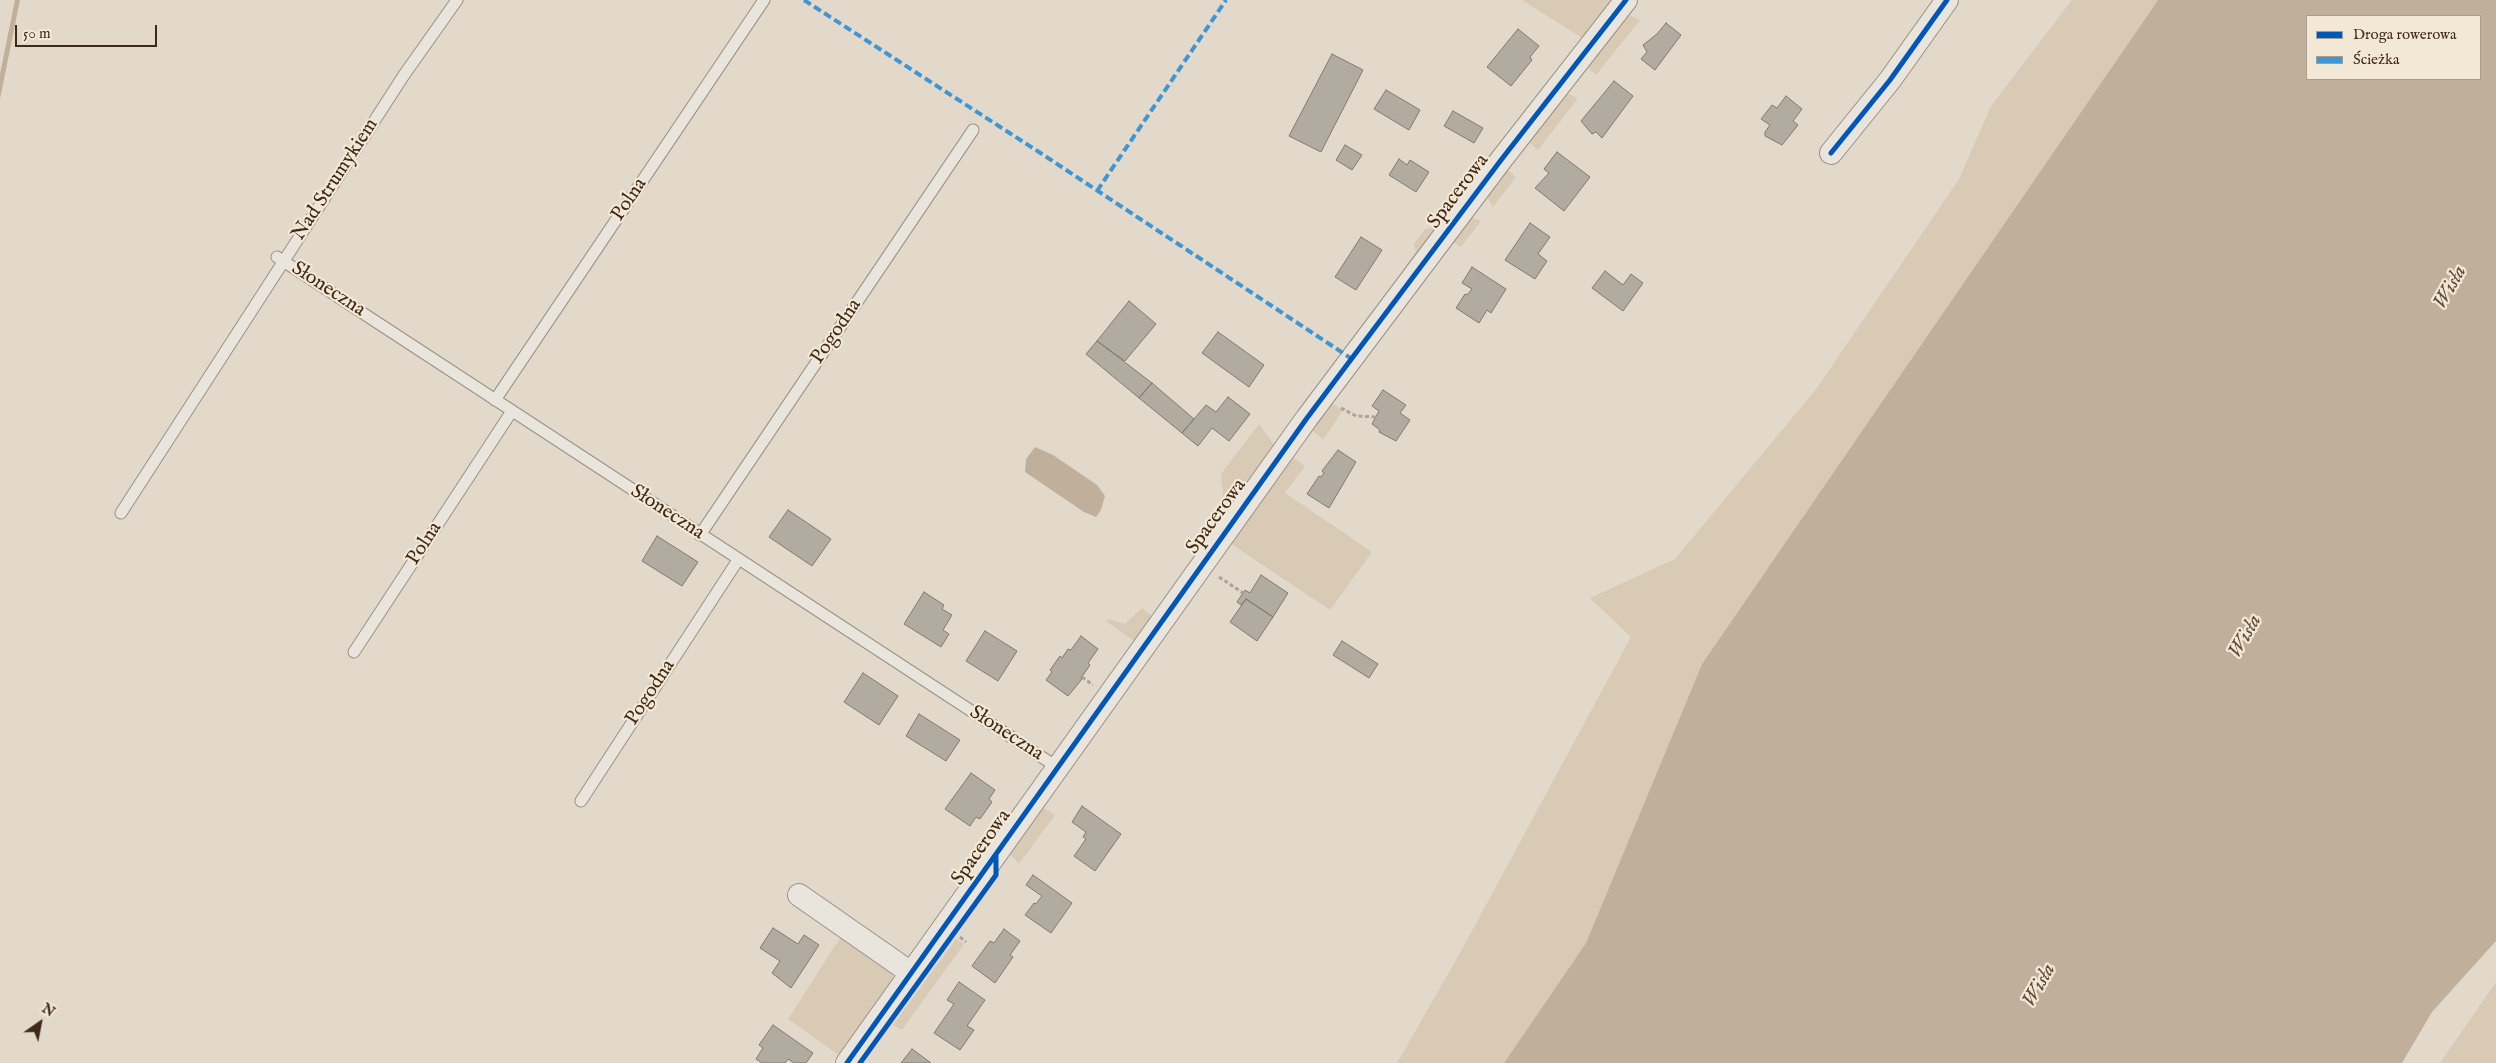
<!DOCTYPE html>
<html>
<head>
<meta charset="utf-8">
<style>
	body { margin:0 }
	#map { position:relative; width:2496px; height:1063px; overflow:hidden; background:#e2d9ca; font-family:"IM FELL English",serif }
	canvas { display:block }
	.legend { position:absolute; left:2306px; top:15px; width:175px; height:65px; box-sizing:border-box; background:#f3e8d6; border:1px solid #ab9c8a; margin:0; padding:6px 9px; list-style:none; font-size:15px; color:#3f2a18 }
	.legend li { display:flex; align-items:center; gap:10px; height:25px }
	.legend b { width:25px; border:1px solid #ab9c8a }
	.north { position:absolute; left:15px; top:998px; width:50px; height:50px; -webkit-text-stroke:4px #f3e8d6; paint-order:stroke; rotate:33deg; font-size:14px; font-weight:700; line-height:20px; text-align:center; color:#3f2a18 }
	.north::after { content:''; display:block; margin:auto; width:18px; height:22px; background:#3f2a18; clip-path:polygon(50% 0,100% 100%,50% 72%,0 100%) }
	.scale { position:absolute; left:15px; top:25px; width:142px; height:22px; box-sizing:border-box; border:2px solid #3f2a18; border-top:0; padding-left:6px; font-size:15px; line-height:18px; white-space:nowrap; color:#3f2a18; -webkit-text-stroke:4px #f3e8d6; paint-order:stroke }
</style>
</head>
<body>
<div id="map">
<canvas width="2496" height="1063"></canvas>
<ul class="legend">
<li><b style="height:6px;background:#0057b8"></b>Droga rowerowa</li>
<li><b style="height:6px;background:#3f96d4"></b>Ścieżka</li>
</ul>
<div class="north">N</div>
<div class="scale">50 m</div>
</div>
<script>
const ctx = document.querySelector('canvas').getContext('2d');
ctx.lineJoin = 'round';
function paint(path, color) { ctx.fillStyle = color; ctx.fill(path, 'evenodd'); }
const shape = rows => new Path2D(rows.map(r => 'M' + r).join(''));
function stroke(path, color, width, dash) { ctx.strokeStyle = color; ctx.lineWidth = width; ctx.lineCap = dash ? 'butt' : 'round'; ctx.setLineDash(dash || []); ctx.stroke(path); }
function write(font, color, halo, rows, align = 'center') {
  ctx.font = font + ' "IM FELL English",serif'; ctx.lineWidth = 4.5; ctx.setLineDash([]); ctx.textBaseline = 'middle'; ctx.strokeStyle = halo; ctx.fillStyle = color; for (const [text, x, y, turn = 0] of rows) {
    ctx.save(); ctx.translate(x, y); ctx.rotate((+turn || 0) * Math.PI / 180); ctx.textAlign = isNaN(turn) ? turn : align; if (halo) ctx.strokeText(text, 0, 0); ctx.fillText(text, 0, 0); ctx.restore();
  }
}
paint(shape([
	[1522,0,1614,0,1587,41],
	[2072,0,2158,0,1702,664,1586,943,1504,1063,1397,1063,1460,953,1631,637,1590,598,1675,559,1817,388,1959,179,1991,106],
	[1627,14,1640,20,1596,75,1590,70,1588,64],
	[1566,93,1578,98,1538,150,1528,141],
	[1506,169,1516,177,1493,207,1486,195],
	[1460,183,1466,193,1409,268,1405,266,1416,252,1414,244,1425,229,1431,228,1458,194,1458,186],
	[1470,217,1481,221,1461,247,1451,241],
	[1330,402,1343,410,1323,440,1310,428],
	[1259,424,1274,445,1225,512,1221,474],
	[1290,455,1305,466,1285,493,1372,552,1330,610,1227,541],
	[1142,608,1152,616,1134,641,1106,621,1109,619,1125,624],
	[1041,806,1055,815,1019,864,1009,853],
	[842,935,892,971,893,979,839,1055,788,1019],
	[956,939,964,944,902,1030,893,1025],
	[2496,982,2496,1063,2440,1063]
]), '#d8cab5');
paint(shape([
	[15,0,20,0,0,99,0,74],
	[2158,0,2496,0,2496,941,2432,1012,2402,1063,1504,1063,1586,943,1702,664],
	[2307,16,2480,16,2480,79,2307,79],
	[1035,447,1053,455,1097,485,1105,496,1101,510,1096,517,1084,512,1025,472,1026,459]
]), '#c0b09b');
const building = shape([
	[1666,23,1681,35,1655,70,1641,59,1647,52,1643,45,1657,34,1666,23],
	[1518,29,1539,46,1530,57,1532,60,1511,86,1487,67,1518,29],
	[1332,54,1363,70,1321,152,1289,136,1332,54],
	[1614,81,1633,96,1602,138,1596,132,1592,134,1581,121,1614,81],
	[1386,90,1420,110,1409,130,1374,109,1386,90],
	[1786,96,1802,109,1793,121,1798,125,1782,145,1765,136,1765,132,1770,125,1761,119,1772,105,1777,108,1786,96],
	[1453,111,1483,128,1474,143,1444,126,1453,111],
	[1345,145,1362,155,1352,170,1336,160,1345,145],
	[1557,152,1590,177,1564,211,1535,188,1549,173,1544,169,1557,152],
	[1399,159,1407,165,1410,160,1429,172,1416,192,1389,175,1399,159],
	[1530,223,1550,237,1538,254,1547,261,1535,279,1505,260,1530,223],
	[1361,237,1382,250,1356,290,1335,277,1361,237],
	[1472,267,1506,289,1491,313,1487,310,1479,323,1456,308,1465,294,1467,295,1472,289,1462,283,1472,267],
	[1605,271,1623,285,1631,274,1643,283,1623,311,1592,288,1605,271],
	[1129,301,1156,324,1125,361,1097,341,1129,301],
	[1218,332,1264,365,1249,387,1202,353,1218,332],
	[1097,341,1152,383,1139,398,1086,354,1097,341],
	[1152,383,1194,419,1182,433,1139,398,1152,383],
	[1383,390,1406,405,1400,413,1410,420,1396,441,1379,432,1380,430,1372,424,1379,411,1372,406,1383,390],
	[1228,397,1250,414,1229,441,1212,428,1198,446,1182,433,1206,405,1216,412,1228,397],
	[1338,450,1356,462,1329,508,1307,494,1319,476,1321,477,1324,473,1322,471,1338,450],
	[788,510,831,539,812,566,769,537,788,510],
	[657,536,698,562,682,586,642,561,657,536],
	[1261,575,1288,593,1273,617,1246,599,1241,605,1237,602,1245,590,1250,593,1261,575],
	[924,592,944,605,942,609,952,615,943,630,949,634,941,647,904,624,924,592],
	[1246,599,1273,617,1257,641,1230,622,1246,599],
	[985,631,1017,651,998,681,966,661,985,631],
	[1081,636,1098,649,1088,663,1090,665,1081,678,1082,679,1068,696,1046,680,1052,672,1050,670,1060,656,1062,658,1068,649,1071,650,1081,636],
	[1342,641,1378,664,1369,678,1333,655,1342,641],
	[863,673,898,696,879,725,844,702,863,673],
	[919,714,960,740,946,761,906,736,919,714],
	[971,773,995,790,989,799,992,802,980,819,976,817,970,826,945,809,971,773],
	[1082,806,1121,834,1095,871,1074,856,1086,839,1083,837,1086,832,1072,822,1082,806],
	[1033,875,1072,903,1051,933,1025,915,1034,903,1036,904,1042,896,1026,885,1033,875],
	[773,928,798,944,804,935,819,945,791,988,772,973,780,961,760,948,773,928],
	[1004,929,1020,941,1010,955,1013,957,995,983,972,966,990,941,994,943,1004,929],
	[959,982,985,1000,967,1026,974,1030,960,1050,934,1033,954,1004,947,1000,959,982],
	[773,1025,813,1053,806,1063,794,1063,788,1059,785,1063,762,1063,756,1059,763,1048,759,1045,773,1025],
	[912,1049,931,1063,901,1063,912,1049]
]);
paint(building, '#b2aba0');
stroke(building, '#81796f', 1);
const lane = shape([
	[277,257,1057,767],
	[495,400,764,0],
	[121,513,404,75,457,0],
	[700,535,973,130],
	[354,652,512,411],
	[581,801,738,560]
]);
const street = shape([
	[1831,153,1890,80,1947,0],
	[799,895,911,973],
	[847,1063,1307,418,1501,160,1626,0]
]);
stroke(lane, '#999186', 13);
stroke(street, '#999186', 24);
stroke(shape([
	[1341,408,1356,416,1377,417],
	[1219,577,1243,593],
	[1082,677,1093,685],
	[960,937,966,942]
]), '#aaa49d', 3, [4, 2.5]);
stroke(lane, '#e9e4dc', 11);
stroke(street, '#e9e4dc', 22);
stroke(shape([
	[804,0,1042,154,1352,359],
	[1097,191,1226,0]
]), '#3f96d4', 4, [8, 4]);
stroke(shape([
	[1831,153,1890,80,1947,0],
	[847,1063,1307,418,1501,160,1626,0],
	[860,1063,996,875,996,855]
]), '#0057b8', 5);
write('20px', '#3f2a18', '#f3e8d6', [
	["Nad Strumykiem",336,180,-57],
	["Spacerowa",1459,192,-53],
	["Polna",630,200,-56],
	["Słoneczna",328,290,33],
	["Pogodna",837,332,-56],
	["Słoneczna",667,513,33],
	["Spacerowa",1217,517,-54],
	["Polna",425,544,-57],
	["Pogodna",651,693,-57],
	["Słoneczna",1006,734,33],
	["Spacerowa",982,848,-55]
]);
write('italic 21px', '#624d39', '#f3e8d6', [
	["Wisła",2451,288,-60],
	["Wisła",2246,637,-60],
	["Wisła",2040,986,-60]
]);
</script>
</body>
</html>
